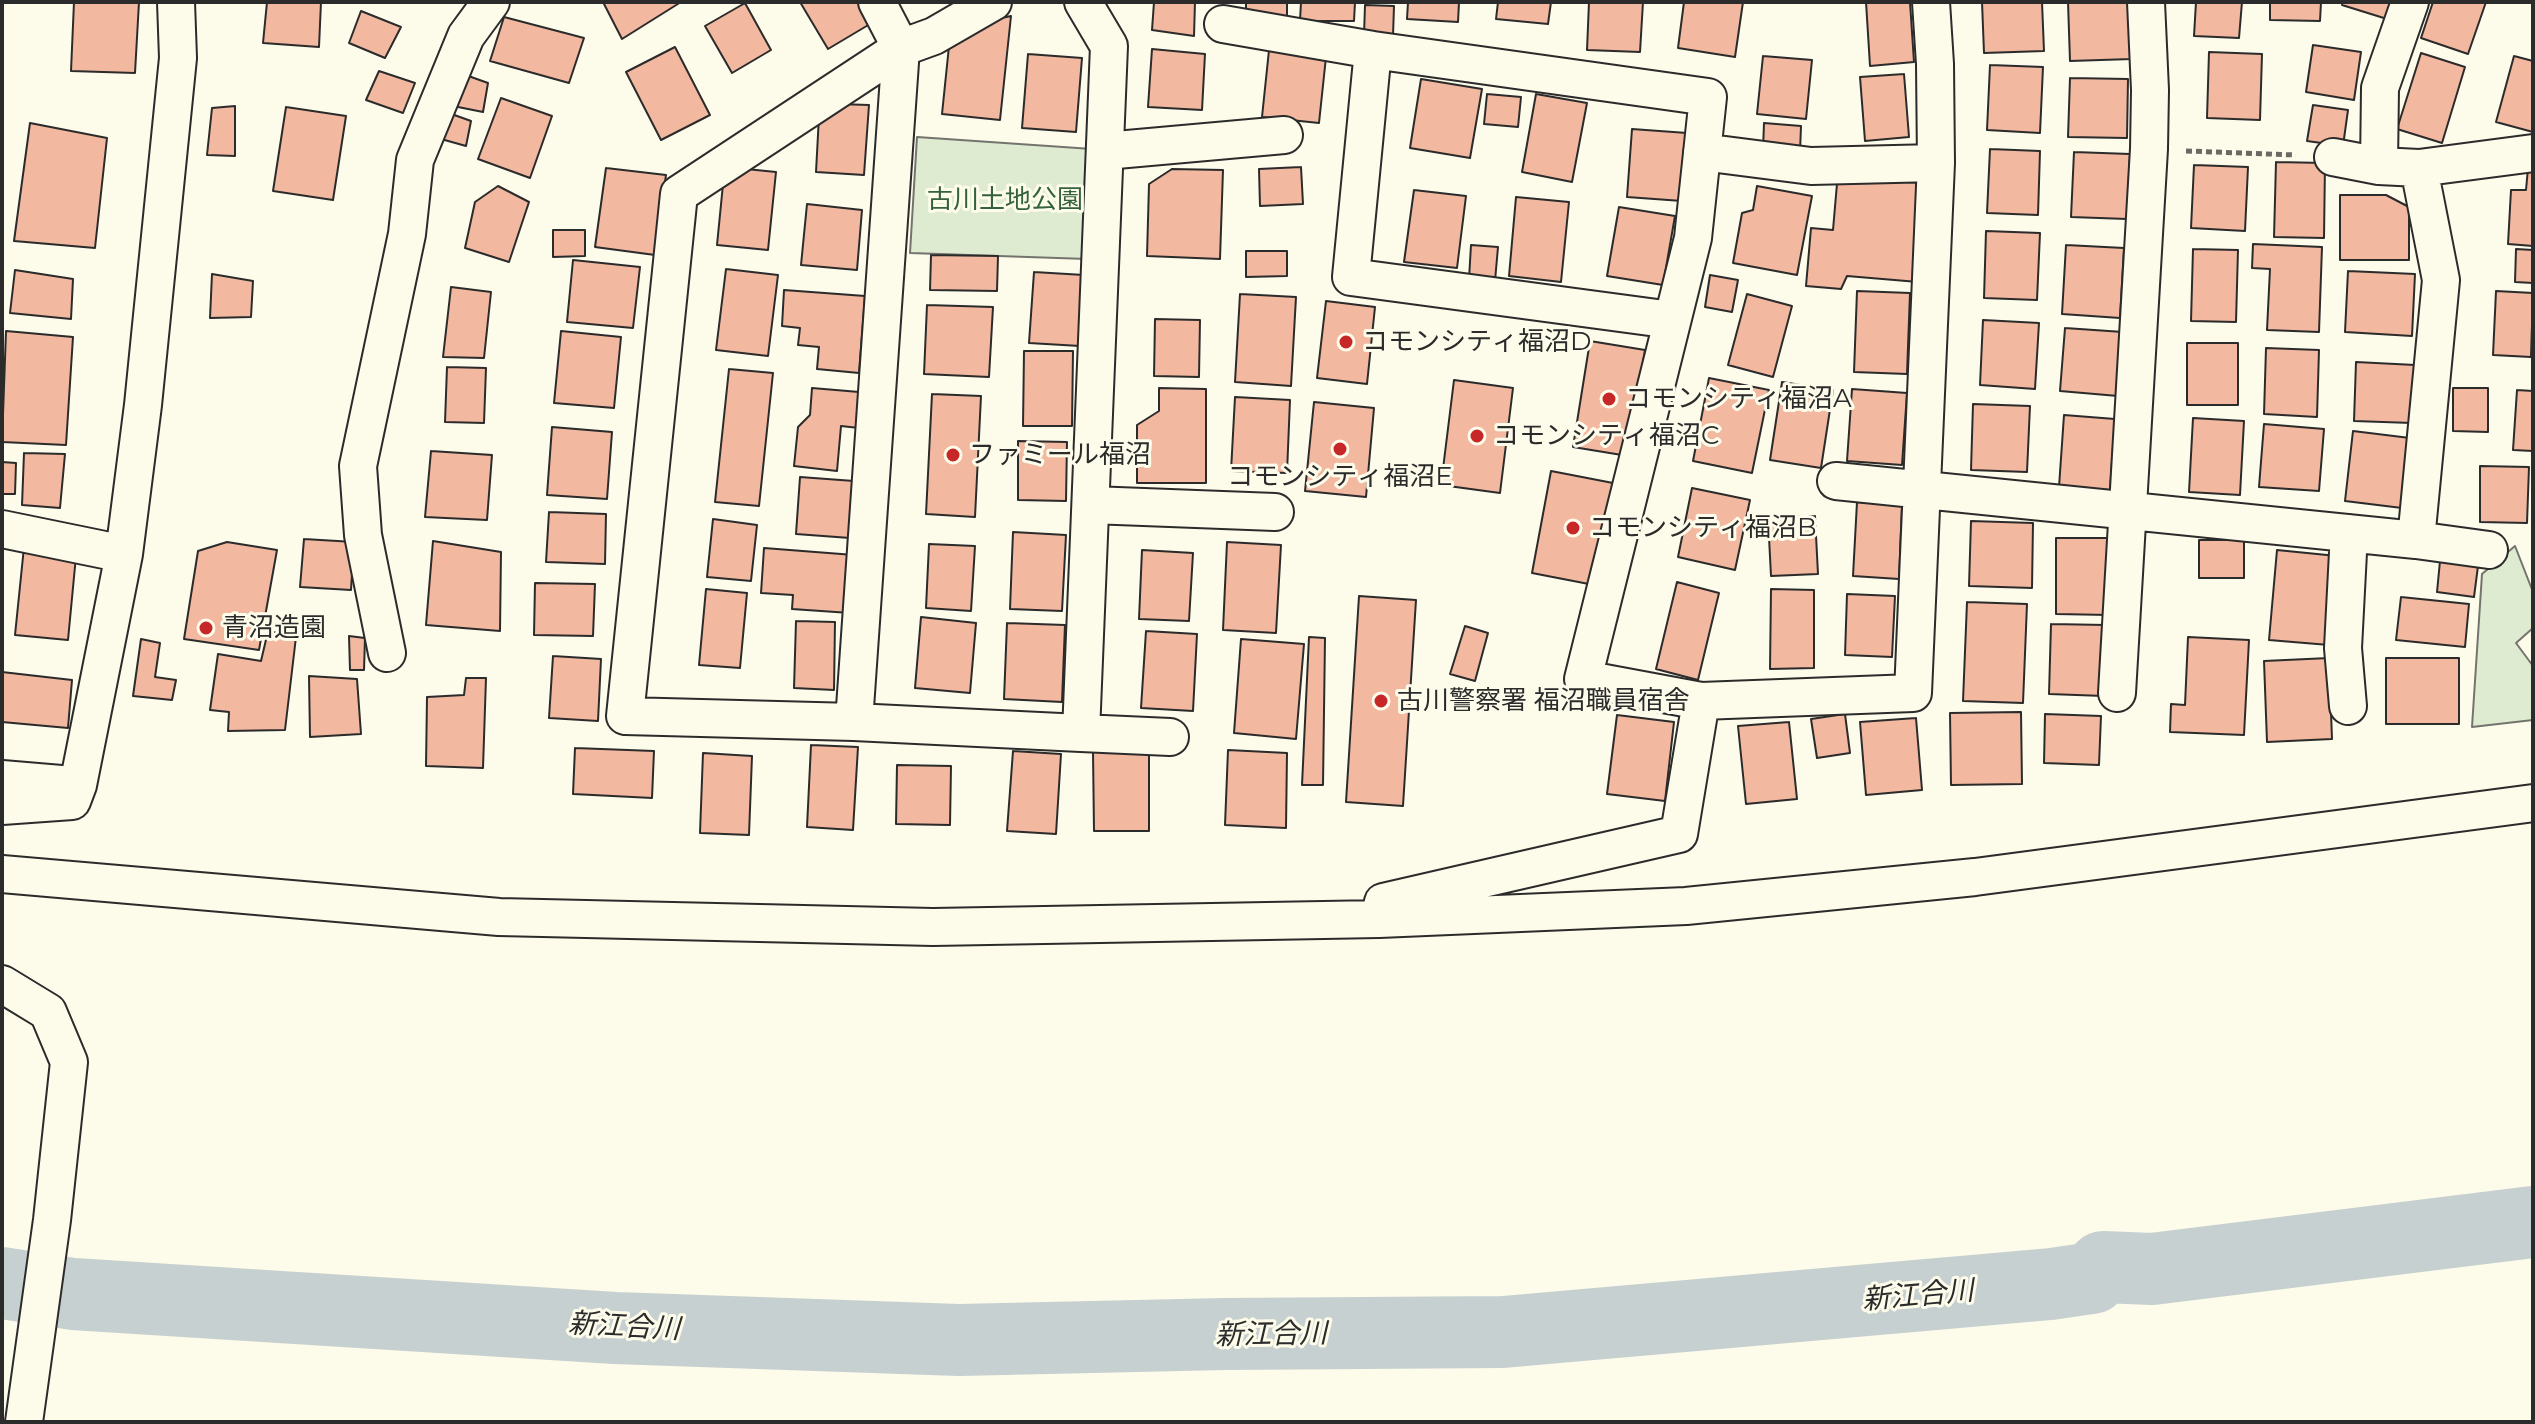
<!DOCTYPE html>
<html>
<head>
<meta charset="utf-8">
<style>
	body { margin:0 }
	#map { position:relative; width:2535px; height:1424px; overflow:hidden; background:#fdfbea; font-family:Montserrat,sans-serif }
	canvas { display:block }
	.frame { position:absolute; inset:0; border:4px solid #2b2b2b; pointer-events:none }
</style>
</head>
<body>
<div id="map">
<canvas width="2535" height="1424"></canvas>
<div class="frame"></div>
</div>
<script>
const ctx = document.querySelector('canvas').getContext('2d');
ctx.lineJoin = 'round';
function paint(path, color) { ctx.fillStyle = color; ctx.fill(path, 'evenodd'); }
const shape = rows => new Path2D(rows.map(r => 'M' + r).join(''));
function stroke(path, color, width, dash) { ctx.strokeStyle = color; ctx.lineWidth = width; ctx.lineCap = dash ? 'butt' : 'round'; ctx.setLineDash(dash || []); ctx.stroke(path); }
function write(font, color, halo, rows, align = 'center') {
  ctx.font = font + ' Montserrat,"Noto Sans JP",sans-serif'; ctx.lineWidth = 6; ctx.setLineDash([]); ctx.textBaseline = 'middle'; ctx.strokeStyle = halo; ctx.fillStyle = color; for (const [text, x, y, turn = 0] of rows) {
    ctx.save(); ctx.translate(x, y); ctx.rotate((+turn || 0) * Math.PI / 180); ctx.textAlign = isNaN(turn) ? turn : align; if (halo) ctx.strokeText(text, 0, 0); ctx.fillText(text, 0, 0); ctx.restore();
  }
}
const green = shape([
	[917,137,1092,149,1087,259,910,253,917,137],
	[2515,546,2533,592,2533,628,2516,643,2533,666,2533,720,2472,727,2482,574,2515,546]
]);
paint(green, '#deebd1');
stroke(green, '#74746e', 2);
stroke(shape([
	[2,1283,73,1294,615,1328,959,1340,1225,1334,1503,1332,2051,1284,2092,1278,2103,1267,2152,1269,2533,1222]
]), '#c7d0d0', 72);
const building = shape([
	[74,2,139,2,135,73,71,71,74,2],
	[267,2,321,2,319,47,263,43,267,2],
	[603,2,681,2,622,39,603,2],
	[800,2,857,2,870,24,828,49,800,2],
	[1154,2,1195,2,1194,36,1152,30,1154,2],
	[1246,2,1287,2,1287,20,1246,20,1246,2],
	[1301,2,1355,2,1354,21,1300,21,1301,2],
	[1408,2,1459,2,1458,22,1407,19,1408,2],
	[1498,2,1551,2,1548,24,1496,19,1498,2],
	[1589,2,1643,2,1640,52,1587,50,1589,2],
	[1684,2,1743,2,1735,57,1678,48,1684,2],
	[1866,2,1910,2,1914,62,1870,66,1866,2],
	[1982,2,2042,2,2044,51,1984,53,1982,2],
	[2068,2,2131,2,2132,59,2070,61,2068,2],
	[2196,2,2242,2,2239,38,2194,36,2196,2],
	[2270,2,2321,2,2320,21,2270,20,2270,2],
	[2343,2,2393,2,2387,19,2342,5,2343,2],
	[2433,2,2486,2,2468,54,2421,38,2433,2],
	[745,3,771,50,732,73,705,26,745,3],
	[1365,5,1394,6,1393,36,1364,35,1365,5],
	[361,11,401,27,385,58,349,43,361,11],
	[1011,16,1000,120,942,114,949,46,973,24,1011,16],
	[504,17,584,38,569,83,490,61,504,17],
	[2313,45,2361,52,2354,100,2306,92,2313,45],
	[675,47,710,115,661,140,626,72,675,47],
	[1152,49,1205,54,1202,110,1148,107,1152,49],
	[1269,50,1326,57,1319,123,1262,117,1269,50],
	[2209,52,2262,54,2260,120,2207,118,2209,52],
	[2421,53,2465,67,2442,143,2397,129,2421,53],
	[1028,54,1082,58,1076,132,1022,128,1028,54],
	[1763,56,1812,60,1806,119,1757,114,1763,56],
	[2514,56,2533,61,2533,132,2496,122,2514,56],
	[1990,65,2043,67,2040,133,1987,130,1990,65],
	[379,71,415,83,403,113,366,100,379,71],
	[460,73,488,83,483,112,448,105,460,73],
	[1904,74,1909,137,1865,141,1860,77,1904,74],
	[2070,78,2128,79,2127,138,2068,137,2070,78],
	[1421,79,1482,89,1470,158,1410,148,1421,79],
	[1487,94,1521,97,1518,127,1484,124,1487,94],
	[1536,94,1587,103,1572,182,1522,172,1536,94],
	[501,98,552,116,530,178,478,159,501,98],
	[838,104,869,105,864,175,816,172,819,116,838,104],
	[2313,105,2348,110,2343,146,2307,141,2313,105],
	[235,106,235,156,207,155,212,108,235,106],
	[286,107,346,116,333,200,273,191,286,107],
	[446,112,471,121,466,146,441,139,446,112],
	[30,123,107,138,95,248,14,241,30,123],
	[1764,123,1801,126,1800,152,1763,150,1764,123],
	[1632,129,1687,133,1682,201,1627,197,1632,129],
	[1990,149,2040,151,2038,215,1987,213,1990,149],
	[2074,152,2130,154,2127,219,2071,217,2074,152],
	[2276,162,2325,163,2324,238,2274,237,2276,162],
	[2194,165,2248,167,2245,231,2191,228,2194,165],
	[1301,167,1303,204,1260,206,1259,169,1301,167],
	[606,168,666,175,655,255,595,247,606,168],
	[736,168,776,172,768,250,717,245,724,174,736,168],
	[2528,168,2533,168,2533,246,2508,244,2511,190,2526,190,2528,168],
	[1172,169,1223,170,1220,259,1147,256,1149,184,1172,169],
	[1838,172,1926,180,1918,282,1847,276,1841,289,1806,286,1811,228,1833,230,1838,172],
	[498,186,529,202,509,262,465,248,475,202,498,186],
	[1757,186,1812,196,1797,275,1733,263,1742,213,1753,210,1757,186],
	[1414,190,1466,196,1457,268,1404,262,1414,190],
	[2340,195,2386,195,2409,207,2409,260,2340,260,2340,195],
	[1516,197,1569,202,1561,282,1509,276,1516,197],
	[807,204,862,210,857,270,801,265,807,204],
	[1619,207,1675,216,1663,285,1607,276,1619,207],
	[553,230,585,230,585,256,553,257,553,230],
	[1986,231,2040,233,2037,300,1984,298,1986,231],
	[2253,244,2322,247,2319,332,2267,330,2270,269,2252,268,2253,244],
	[1471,245,1498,247,1495,281,1469,279,1471,245],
	[2066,245,2124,248,2120,318,2062,314,2066,245],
	[2193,249,2238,250,2236,322,2191,321,2193,249],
	[2516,249,2533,250,2533,283,2515,282,2516,249],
	[1246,251,1287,251,1287,276,1246,277,1246,251],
	[931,255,998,256,997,291,930,290,931,255],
	[573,260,640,267,633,328,567,322,573,260],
	[726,269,778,275,768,356,716,350,726,269],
	[15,270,73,279,71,319,10,313,15,270],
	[2348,271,2415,274,2412,336,2345,332,2348,271],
	[1034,272,1084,275,1080,346,1029,343,1034,272],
	[212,274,253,281,251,317,210,318,212,274],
	[1710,275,1738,280,1732,312,1705,307,1710,275],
	[451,287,491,292,484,358,443,357,451,287],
	[784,290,865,296,859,373,817,369,819,347,798,345,800,328,782,326,784,290],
	[1857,291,1910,293,1907,374,1854,372,1857,291],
	[2496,291,2533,293,2531,357,2493,355,2496,291],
	[1240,294,1296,297,1291,386,1235,382,1240,294],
	[1747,294,1792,306,1773,377,1728,365,1747,294],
	[1326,301,1375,307,1367,384,1317,378,1326,301],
	[927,305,993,307,989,377,924,374,927,305],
	[1155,319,1200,320,1199,377,1154,376,1155,319],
	[1983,320,2039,323,2035,389,1980,385,1983,320],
	[2065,328,2123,332,2118,396,2060,391,2065,328],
	[6,331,73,337,66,445,2,442,6,331],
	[561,331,621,337,614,408,554,403,561,331],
	[1590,341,1645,350,1628,456,1573,447,1590,341],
	[2187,343,2238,343,2238,405,2187,405,2187,343],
	[2266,348,2319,350,2317,417,2264,414,2266,348],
	[1024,351,1073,351,1072,426,1023,426,1024,351],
	[2356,362,2415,365,2412,423,2354,421,2356,362],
	[447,367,486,368,484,423,445,422,447,367],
	[729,369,773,373,759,506,715,502,729,369],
	[1709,378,1769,390,1752,473,1693,461,1709,378],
	[1454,380,1513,388,1500,493,1441,485,1454,380],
	[1782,382,1833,390,1821,468,1770,460,1782,382],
	[812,388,871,393,868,429,841,426,837,471,794,466,798,427,810,415,812,388],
	[1159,388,1206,389,1206,483,1137,483,1137,425,1159,411,1159,388],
	[2453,388,2488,388,2488,432,2453,431,2453,388],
	[1852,389,1907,393,1902,465,1847,461,1852,389],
	[2517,390,2533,391,2533,451,2513,450,2517,390],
	[932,394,981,396,975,517,926,514,932,394],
	[1235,397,1290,400,1287,473,1231,471,1235,397],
	[1314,402,1374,408,1366,497,1305,491,1314,402],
	[1973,404,2030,406,2027,472,1971,470,1973,404],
	[2064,415,2115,419,2110,490,2059,487,2064,415],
	[2193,418,2244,421,2240,495,2189,492,2193,418],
	[2264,424,2324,429,2319,491,2259,487,2264,424],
	[552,427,612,432,607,499,547,495,552,427],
	[2353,431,2410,438,2402,508,2345,501,2353,431],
	[1018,441,1067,442,1066,501,1018,500,1018,441],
	[431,451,492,455,487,520,425,517,431,451],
	[24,453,65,454,60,508,22,505,24,453],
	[2,462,16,463,15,494,2,494,2,462],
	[2480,466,2529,467,2527,523,2480,522,2480,466],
	[1551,471,1613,483,1594,585,1532,573,1551,471],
	[800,477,854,481,850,538,796,534,800,477],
	[1692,488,1750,500,1735,570,1678,557,1692,488],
	[1857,502,1902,505,1899,579,1853,576,1857,502],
	[549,512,606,514,605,564,546,562,549,512],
	[1815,516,1818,574,1771,576,1768,518,1815,516],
	[713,519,757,525,751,581,707,577,713,519],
	[1971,521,2033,523,2032,588,1969,586,1971,521],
	[1013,532,1066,535,1062,611,1010,609,1013,532],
	[2056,538,2109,538,2109,615,2056,614,2056,538],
	[304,539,354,542,351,590,300,587,304,539],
	[2199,540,2244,540,2244,578,2199,578,2199,540],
	[433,541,501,552,500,631,426,625,433,541],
	[227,542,277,550,259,650,184,639,198,551,227,542],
	[1227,542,1281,545,1276,633,1223,630,1227,542],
	[929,544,975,546,971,611,926,608,929,544],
	[24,547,76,556,68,640,15,635,24,547],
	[764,548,854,555,850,613,792,609,793,595,761,593,764,548],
	[1142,550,1193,553,1189,621,1139,619,1142,550],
	[2277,550,2337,556,2329,645,2269,640,2277,550],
	[2440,561,2478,566,2474,597,2437,592,2440,561],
	[1677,582,1719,593,1698,680,1656,669,1677,582],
	[535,583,595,584,593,636,534,635,535,583],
	[706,589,747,593,740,668,699,665,706,589],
	[1771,589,1814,590,1814,668,1770,669,1771,589],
	[1847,594,1895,596,1892,657,1845,655,1847,594],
	[1359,596,1416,600,1403,806,1346,802,1359,596],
	[2401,597,2469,604,2465,647,2396,640,2401,597],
	[1967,602,2027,604,2023,703,1963,701,1967,602],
	[921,617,976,623,970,693,915,688,921,617],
	[796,621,835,622,834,690,794,688,796,621],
	[1007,623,1065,625,1062,702,1004,699,1007,623],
	[2051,624,2106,625,2104,696,2049,694,2051,624],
	[1465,626,1488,633,1475,681,1450,674,1465,626],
	[268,631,296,637,285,730,228,731,229,712,210,710,218,654,261,661,268,631],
	[1146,631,1197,634,1193,711,1141,708,1146,631],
	[349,636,365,638,364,670,350,670,349,636],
	[1309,637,1325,638,1323,785,1302,785,1309,637],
	[2188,637,2249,640,2244,735,2170,732,2171,704,2185,705,2188,637],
	[141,639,160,643,155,677,176,680,172,700,133,696,141,639],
	[1241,639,1304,644,1296,739,1234,733,1241,639],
	[553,656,601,659,598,721,549,718,553,656],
	[2329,658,2332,739,2267,742,2264,661,2329,658],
	[2386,658,2459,658,2459,724,2386,724,2386,658],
	[2,672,72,680,68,728,2,722,2,672],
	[309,676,357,679,361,734,310,737,309,676],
	[466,678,486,678,483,768,426,766,427,697,464,695,466,678],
	[2021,712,2022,784,1951,785,1950,713,2021,712],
	[1845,714,1850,753,1817,758,1811,719,1845,714],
	[2045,714,2101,716,2099,765,2044,763,2045,714],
	[1617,715,1674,722,1665,801,1607,794,1617,715],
	[1916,718,1922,790,1866,795,1860,722,1916,718],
	[1789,722,1797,799,1746,804,1738,726,1789,722],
	[811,745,858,747,853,830,807,827,811,745],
	[575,748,654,751,652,798,573,794,575,748],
	[1228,750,1287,753,1286,828,1225,825,1228,750],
	[1013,751,1061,754,1056,834,1007,831,1013,751],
	[1093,752,1149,752,1149,831,1094,831,1093,752],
	[703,753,752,756,749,835,700,833,703,753],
	[897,765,951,766,950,825,896,824,897,765]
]);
paint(building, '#f2b8a0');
stroke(building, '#2b2b2b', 2);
const minor = shape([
	[993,2,934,36,901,48,679,194,625,716,854,722,1081,733,1109,46,1083,2],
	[1223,24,1373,50],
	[1105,151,1284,135],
	[1702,152,1811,166,1936,163],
	[2333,157,2379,166,2419,168,2533,153],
	[2379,166,2380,88,2410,2],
	[1672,320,1351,277,1373,50,1708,97,1693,238,1583,679,1701,701,1913,693,1936,163,1935,64,1931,2],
	[1836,481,2416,540,2441,280,2419,168],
	[1091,505,1275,512],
	[2,529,124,554],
	[2416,540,2489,550],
	[387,653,363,535,358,466,407,234,415,160,466,36,491,2],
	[2117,693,2149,149,2150,90,2146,2],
	[2348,706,2343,648,2349,533],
	[854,722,901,48,877,2],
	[1081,733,1170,737],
	[2,779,61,784],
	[2,806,72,801,78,785,124,554,143,405,178,58,176,2],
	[2,874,499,917,933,927,1379,919,1686,906,1975,877,2533,803],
	[1382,906,1383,902,1679,834,1701,701],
	[2,984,48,1012,69,1062,52,1220,24,1422]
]);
stroke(minor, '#2b2b2b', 40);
stroke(shape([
	[2186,151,2296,155]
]), '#6a6964', 5, [6, 4]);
stroke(minor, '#fdfbea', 36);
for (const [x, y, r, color] of [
	[1346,342,8,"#c62828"],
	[1609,399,8,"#c62828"],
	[1477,436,8,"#c62828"],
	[1340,449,8,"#c62828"],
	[953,455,8,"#c62828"],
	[1573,528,8,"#c62828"],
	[206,628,8,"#c62828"],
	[1381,701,8,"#c62828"]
]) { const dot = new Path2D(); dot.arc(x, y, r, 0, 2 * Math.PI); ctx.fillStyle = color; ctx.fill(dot); stroke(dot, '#fdfbea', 3); }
write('26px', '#34623c', '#fdfbea', [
	["古川土地公園",1005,200]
]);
write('26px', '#2b2b2b', '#fdfbea', [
	["コモンシティ福沼D",1362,342],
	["コモンシティ福沼A",1625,399],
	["コモンシティ福沼C",1493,436],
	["ファミール福沼",969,455],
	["コモンシティ福沼E",1340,477,"center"],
	["コモンシティ福沼B",1589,528],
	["青沼造園",222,628],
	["古川警察署 福沼職員宿舎",1397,701]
], 'left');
write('italic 28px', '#2b2b2b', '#fdfbea', [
	["新江合川",1918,1296,-5],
	["新江合川",624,1327,3],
	["新江合川",1271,1335,-1]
]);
</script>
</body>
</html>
